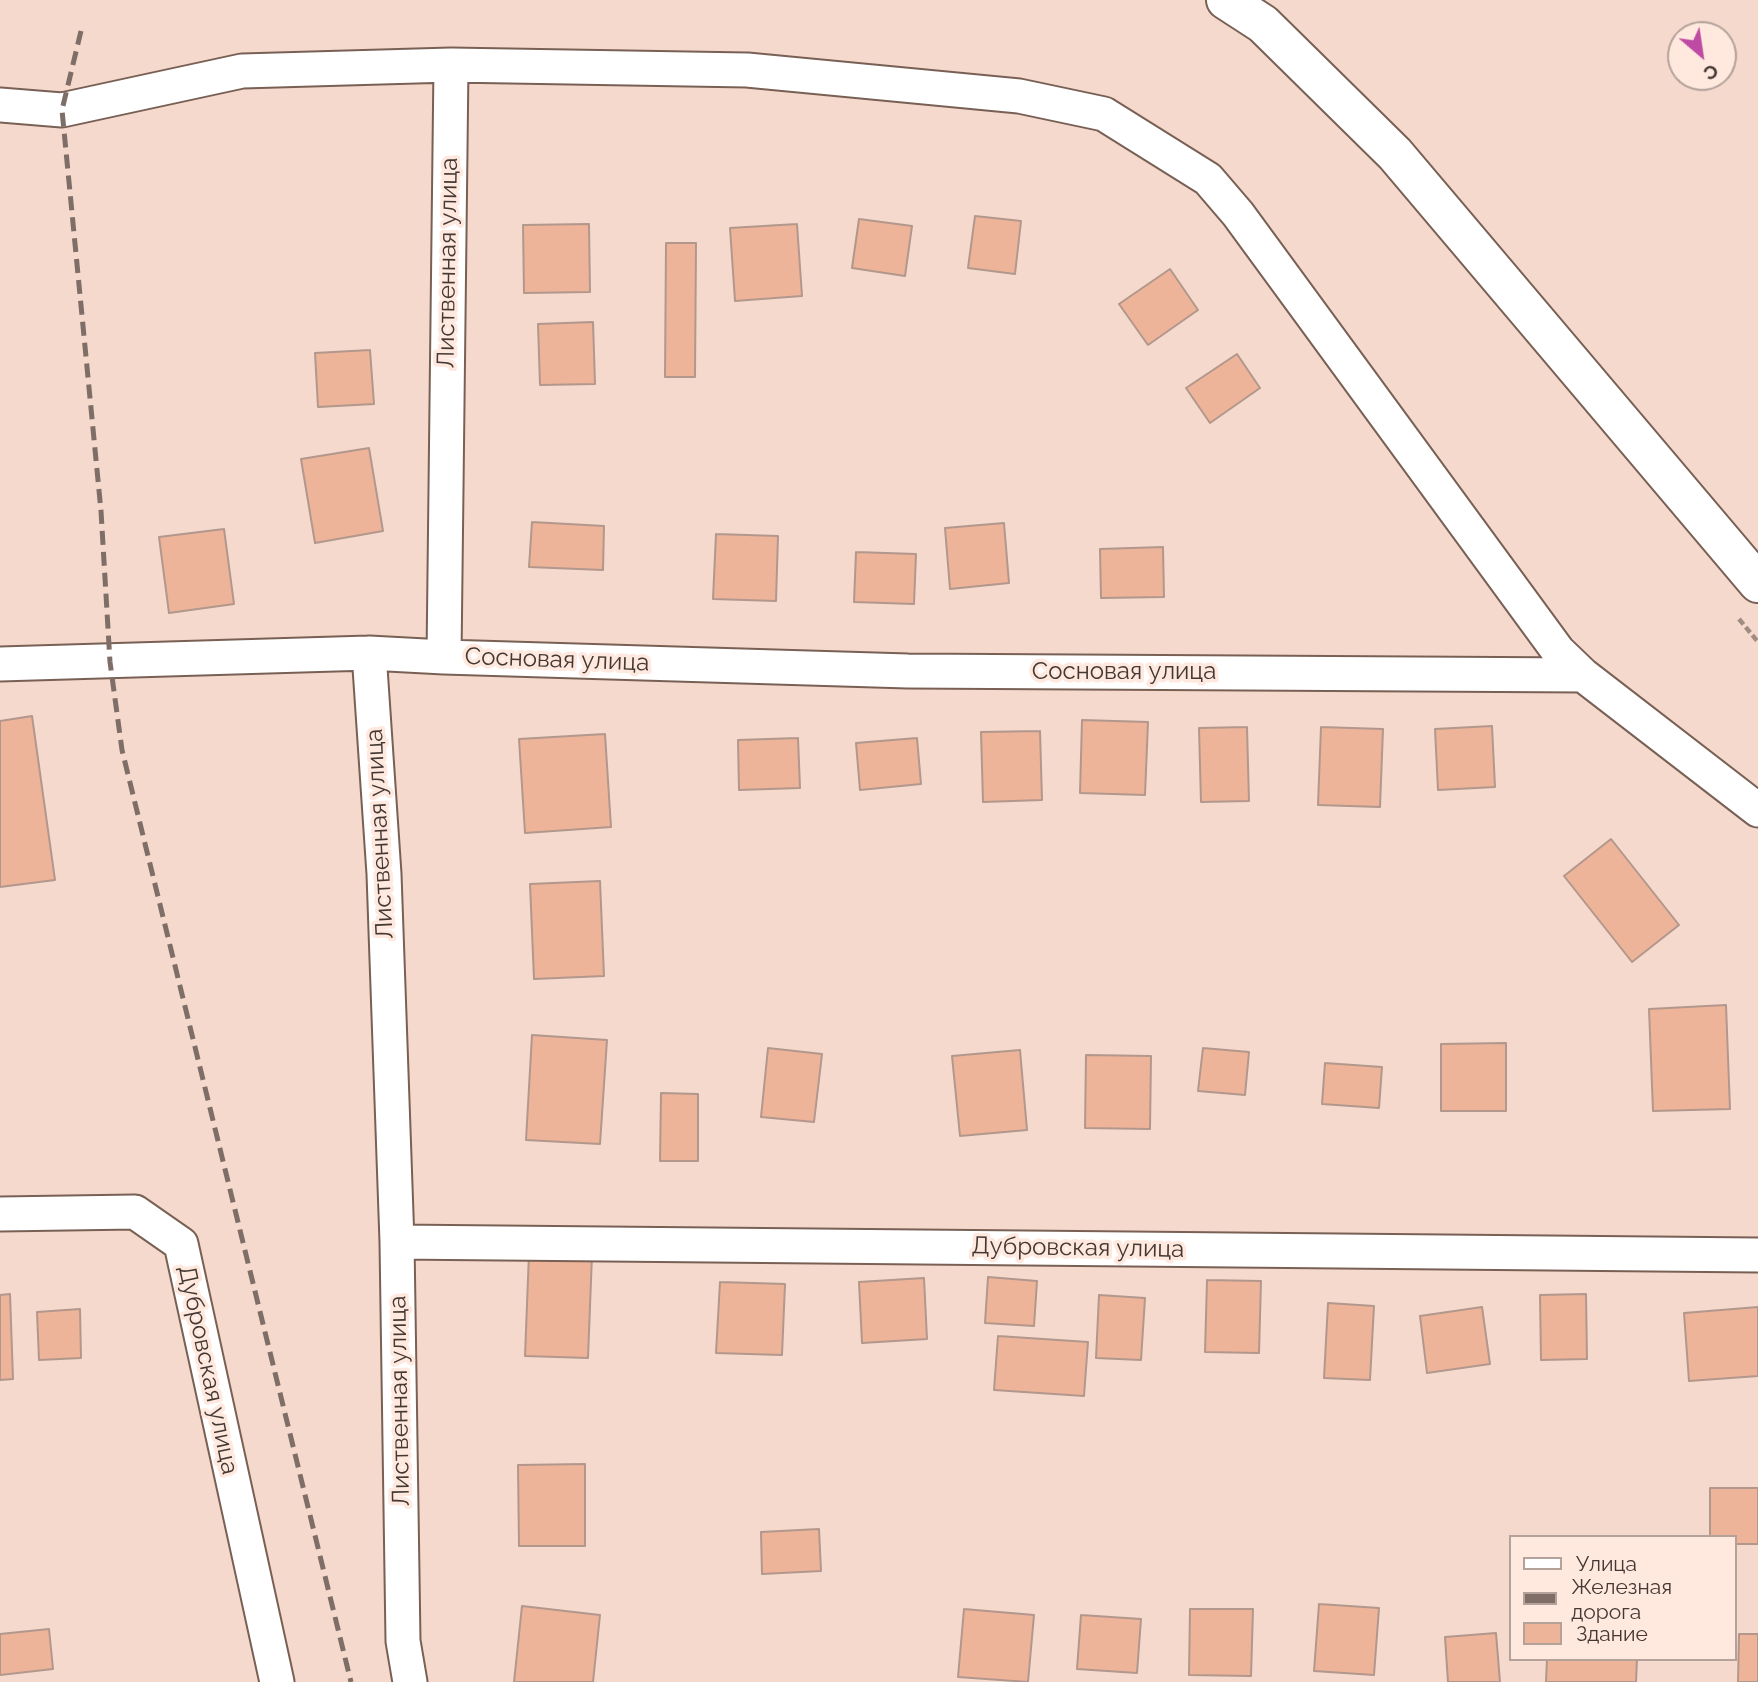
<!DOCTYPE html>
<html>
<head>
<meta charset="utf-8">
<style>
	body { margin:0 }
	#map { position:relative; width:1758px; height:1682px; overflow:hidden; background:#f6d9cd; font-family:Raleway,sans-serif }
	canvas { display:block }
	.legend { position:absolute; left:1509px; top:1535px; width:228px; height:126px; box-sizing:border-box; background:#ffe8de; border:2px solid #b4a29a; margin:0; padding:9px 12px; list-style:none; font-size:21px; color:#433833 }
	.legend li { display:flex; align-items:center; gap:14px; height:35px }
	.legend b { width:35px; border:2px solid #b4a29a }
	.north { position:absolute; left:1667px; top:21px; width:70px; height:70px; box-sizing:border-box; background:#ffe8de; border:2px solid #b4a29a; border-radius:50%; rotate:151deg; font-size:19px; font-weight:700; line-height:28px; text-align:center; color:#433833 }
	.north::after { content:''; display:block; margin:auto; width:24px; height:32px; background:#be4aa3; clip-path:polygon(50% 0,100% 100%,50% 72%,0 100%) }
</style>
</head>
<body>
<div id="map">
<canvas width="1758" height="1682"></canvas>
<ul class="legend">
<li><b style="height:9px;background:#fff"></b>Улица</li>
<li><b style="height:9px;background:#7f6e67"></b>Железная дорога</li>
<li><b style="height:19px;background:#eeb49a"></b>Здание</li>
</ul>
<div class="north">С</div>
</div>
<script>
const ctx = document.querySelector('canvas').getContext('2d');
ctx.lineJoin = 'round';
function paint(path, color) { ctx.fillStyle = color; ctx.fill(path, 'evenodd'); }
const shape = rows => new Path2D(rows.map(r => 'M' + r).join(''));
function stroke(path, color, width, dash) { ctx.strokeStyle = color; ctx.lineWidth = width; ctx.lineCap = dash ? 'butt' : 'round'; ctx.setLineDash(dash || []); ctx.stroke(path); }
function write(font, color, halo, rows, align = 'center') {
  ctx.font = font + ' Raleway,sans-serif'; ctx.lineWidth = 7; ctx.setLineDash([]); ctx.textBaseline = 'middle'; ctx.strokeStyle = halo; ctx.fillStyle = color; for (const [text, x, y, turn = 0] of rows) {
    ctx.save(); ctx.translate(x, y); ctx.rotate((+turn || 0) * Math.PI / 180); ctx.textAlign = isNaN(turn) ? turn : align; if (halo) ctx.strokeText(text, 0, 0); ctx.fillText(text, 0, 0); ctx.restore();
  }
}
const building = shape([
	[975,216,1021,221,1015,274,968,268,975,216],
	[859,219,912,226,905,276,852,268,859,219],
	[589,224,590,292,524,293,523,225,589,224],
	[797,224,802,296,735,301,730,228,797,224],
	[666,243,696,243,695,377,665,377,666,243],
	[1170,269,1198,310,1148,345,1119,304,1170,269],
	[593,322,595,384,540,385,538,324,593,322],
	[370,350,374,404,318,407,315,353,370,350],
	[1237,354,1260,388,1210,423,1186,388,1237,354],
	[369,448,383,531,315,543,301,459,369,448],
	[532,522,604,526,603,570,529,567,532,522],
	[1004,523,1009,583,950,589,945,528,1004,523],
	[224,529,234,604,169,613,159,537,224,529],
	[716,534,778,536,776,601,713,599,716,534],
	[1163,547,1164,597,1101,598,1100,549,1163,547],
	[856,552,916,554,914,604,854,602,856,552],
	[32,716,55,880,0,887,0,721,32,716],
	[1082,720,1148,722,1145,795,1080,793,1082,720],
	[1492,726,1495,787,1438,790,1435,729,1492,726],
	[1247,727,1249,801,1201,802,1199,728,1247,727],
	[1321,727,1383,729,1380,807,1318,805,1321,727],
	[1040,731,1042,800,983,802,981,732,1040,731],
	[605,734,611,827,525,833,519,739,605,734],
	[798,738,800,788,739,790,738,740,798,738],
	[917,738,921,784,860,790,856,743,917,738],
	[1611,839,1679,925,1632,962,1564,876,1611,839],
	[600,881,604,976,534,979,530,884,600,881],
	[1726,1005,1730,1109,1653,1111,1649,1009,1726,1005],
	[532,1035,607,1040,600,1144,526,1140,532,1035],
	[1506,1043,1506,1111,1441,1111,1441,1044,1506,1043],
	[768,1048,822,1054,814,1122,761,1117,768,1048],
	[1203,1048,1249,1052,1245,1095,1198,1091,1203,1048],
	[1020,1050,1027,1130,960,1136,952,1056,1020,1050],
	[1086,1055,1151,1056,1150,1129,1085,1128,1086,1055],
	[1325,1063,1382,1067,1379,1108,1322,1104,1325,1063],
	[661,1093,698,1094,698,1161,660,1161,661,1093],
	[529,1253,592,1255,588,1358,525,1356,529,1253],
	[988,1277,1037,1281,1034,1326,985,1323,988,1277],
	[924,1278,927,1339,862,1343,859,1282,924,1278],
	[1207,1280,1261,1281,1259,1353,1205,1352,1207,1280],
	[720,1282,785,1284,782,1355,716,1353,720,1282],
	[10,1294,13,1379,0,1380,0,1295,10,1294],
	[1586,1294,1587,1359,1541,1360,1540,1295,1586,1294],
	[1099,1295,1145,1298,1141,1360,1096,1358,1099,1295],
	[1328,1303,1374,1306,1370,1380,1324,1378,1328,1303],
	[1482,1307,1490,1364,1427,1373,1420,1316,1482,1307],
	[1758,1307,1758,1376,1689,1381,1684,1313,1758,1307],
	[80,1309,81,1358,39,1360,37,1312,80,1309],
	[998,1336,1088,1342,1084,1396,994,1390,998,1336],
	[585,1464,585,1546,519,1546,518,1465,585,1464],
	[1710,1488,1758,1488,1758,1544,1735,1544,1735,1537,1710,1537,1710,1488],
	[819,1529,821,1571,762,1574,761,1532,819,1529],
	[1319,1604,1379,1608,1374,1675,1314,1671,1319,1604],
	[522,1606,600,1615,593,1682,514,1682,522,1606],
	[964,1609,1034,1615,1028,1682,958,1677,964,1609],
	[1190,1609,1253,1609,1251,1676,1189,1675,1190,1609],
	[1081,1615,1141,1619,1137,1673,1077,1669,1081,1615],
	[49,1629,53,1669,0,1675,0,1634,49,1629],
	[1496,1633,1500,1682,1448,1682,1445,1637,1496,1633],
	[1739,1634,1758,1634,1758,1682,1738,1682,1739,1634],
	[1547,1659,1637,1659,1636,1682,1546,1682,1547,1659]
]);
paint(building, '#eeb49a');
stroke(building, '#b2978c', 2);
const street = shape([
	[0,105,62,110,242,71,451,65,747,70,1019,96,1104,114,1208,179,1238,214,1558,651,1583,675],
	[444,657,908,671,1583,675,1758,810],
	[0,664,369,653],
	[0,1214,135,1212,181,1244,277,1682],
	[397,1242,1758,1255],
	[410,1682,403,1641,397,1242,384,874,369,653,444,657,451,65]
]);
const secondary = shape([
	[1226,0,1263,24,1395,154,1758,583]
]);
stroke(street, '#786055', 37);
stroke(secondary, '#786055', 42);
stroke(shape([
	[1739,619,1758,642]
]), '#a08c83', 4.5, [7, 3.5]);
stroke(street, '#fff', 33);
stroke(secondary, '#fff', 38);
stroke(shape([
	[81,31,62,110,101,511,110,662,122,750,351,1682]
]), '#7f6e67', 5, [14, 7]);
write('24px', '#433833', '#ffe8de', [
	["Лиственная улица",448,263,-89],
	["Сосновая улица",557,660,2],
	["Сосновая улица",1124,672],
	["Лиственная улица",380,834,-93],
	["Дубровская улица",1078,1248,1],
	["Дубровская улица",208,1370,78],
	["Лиственная улица",400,1401,-91]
]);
</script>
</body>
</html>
